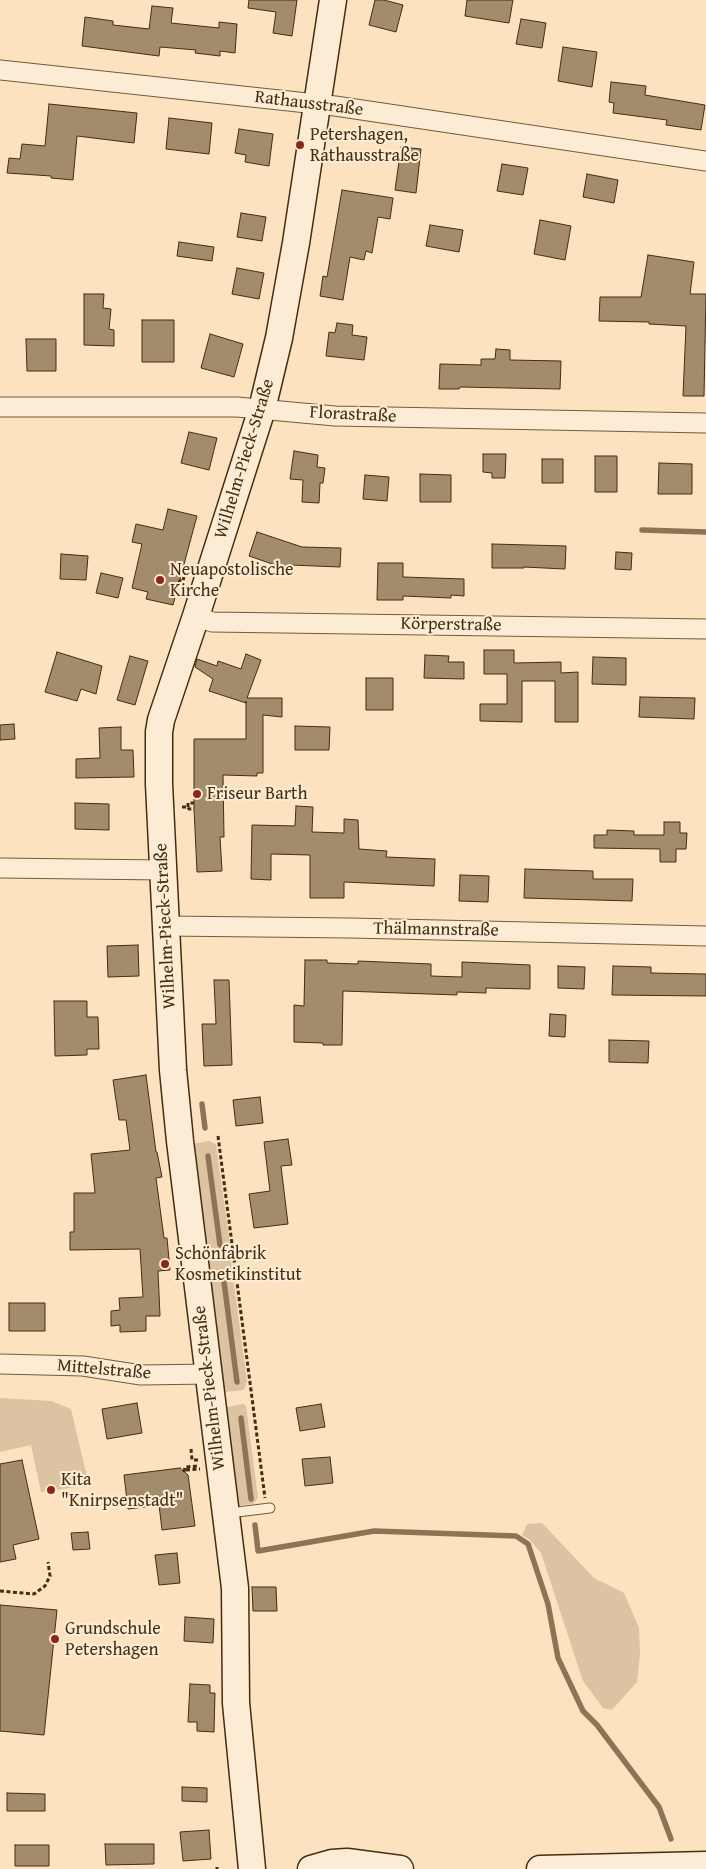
<!DOCTYPE html>
<html>
<head>
<meta charset="utf-8">
<style>
	body { margin:0 }
	canvas { display:block; background:#fce2be }
</style>
</head>
<body>
<canvas width="706" height="1869"></canvas>
<script>
const ctx = document.querySelector('canvas').getContext('2d');
ctx.lineJoin = 'round';
function paint(path, color) { ctx.fillStyle = color; ctx.fill(path, 'evenodd'); }
const shape = rows => new Path2D(rows.map(r => 'M' + r).join(''));
function stroke(path, color, width, dash) { ctx.strokeStyle = color; ctx.lineWidth = width; ctx.lineCap = dash ? 'butt' : 'round'; ctx.setLineDash(dash || []); ctx.stroke(path); }
function write(font, color, halo, rows, align = 'center') {
  ctx.font = font + ' "Gentium Book Plus",serif'; ctx.lineWidth = 4; ctx.setLineDash([]); ctx.textBaseline = 'middle'; ctx.strokeStyle = halo; ctx.fillStyle = color; for (const [text, x, y, turn = 0] of rows) {
    ctx.save(); ctx.translate(x, y); ctx.rotate((+turn || 0) * Math.PI / 180); ctx.textAlign = isNaN(turn) ? turn : align; if (halo) ctx.strokeText(text, 0, 0); ctx.fillText(text, 0, 0); ctx.restore();
  }
}
paint(shape([
	[209,1141,216,1144,230,1245,225,1246,222,1251,204,1253,187,1145],
	[223,1258,231,1261,247,1381,244,1390,225,1392,219,1342,211,1335,217,1324,210,1278,203,1274,205,1262],
	[0,1398,51,1401,71,1409,89,1485,41,1492,31,1445,0,1452],
	[243,1404,246,1406,258,1498,253,1504,234,1506,230,1481,234,1466,228,1422,221,1412,223,1408],
	[542,1523,594,1578,624,1593,639,1628,640,1654,637,1682,612,1710,603,1708,583,1681,541,1553,530,1540,522,1535,527,1524]
]), '#ddc3a1');
stroke(shape([
	[642,530,706,532],
	[202,1104,205,1128],
	[208,1156,220,1245],
	[223,1274,237,1382],
	[241,1418,251,1499],
	[255,1525,258,1551,374,1531,516,1536,528,1544,548,1604,558,1658,583,1711,597,1725,659,1807,671,1839]
]), '#8c7555', 5.5);
const building = shape([
	[249,0,297,0,292,36,273,33,276,12,248,8,249,0],
	[375,0,384,0,403,5,396,32,369,25,375,0],
	[467,0,513,0,509,23,465,16,467,0],
	[152,6,173,8,171,23,219,28,219,22,237,24,235,53,220,51,220,56,195,53,196,50,160,47,159,56,82,46,85,17,113,21,113,25,149,29,152,6],
	[521,19,546,23,542,48,516,44,521,19],
	[563,47,597,52,592,87,558,81,563,47],
	[611,82,646,86,645,95,705,105,701,130,666,125,667,120,613,113,614,103,609,102,611,82],
	[49,104,137,113,134,143,77,136,73,180,51,178,51,176,7,173,9,158,20,159,22,144,45,146,49,104],
	[169,118,212,123,209,154,166,149,169,118],
	[239,129,273,134,269,166,245,162,246,155,235,153,239,129],
	[401,147,421,149,416,193,395,190,401,147],
	[502,164,528,168,523,195,497,191,502,164],
	[587,174,618,180,614,203,583,197,587,174],
	[342,190,393,198,390,219,378,217,372,253,366,251,364,260,350,257,343,300,320,296,323,276,327,277,342,190],
	[241,213,266,217,262,241,237,237,241,213],
	[540,220,571,226,565,260,534,254,540,220],
	[430,225,463,230,459,252,426,246,430,225],
	[179,242,214,247,212,261,177,256,179,242],
	[648,255,694,262,690,294,706,294,704,396,683,396,686,326,649,324,649,322,599,321,600,297,641,297,648,255],
	[237,268,264,273,259,299,232,294,237,268],
	[84,294,104,294,103,308,111,309,109,329,114,330,114,346,84,345,84,294],
	[142,320,174,320,174,362,142,362,142,320],
	[337,323,353,325,352,335,367,337,364,360,326,356,329,332,335,333,337,323],
	[210,334,243,344,234,377,201,368,210,334],
	[26,339,56,339,56,371,27,371,26,339],
	[496,349,510,350,510,360,561,361,560,389,460,387,459,389,439,389,440,364,481,365,481,359,495,359,496,349],
	[189,432,217,438,209,470,181,463,189,432],
	[294,451,318,455,317,467,325,468,323,483,320,483,319,503,302,502,303,480,290,479,294,451],
	[483,454,506,454,505,478,492,478,492,473,483,472,483,454],
	[595,456,617,456,617,492,595,492,595,456],
	[542,459,563,459,563,483,542,483,542,459],
	[659,463,692,464,692,494,658,494,659,463],
	[420,474,451,475,451,502,420,502,420,474],
	[365,475,389,477,387,501,363,499,365,475],
	[168,509,197,516,173,605,146,599,148,592,132,588,142,544,132,542,136,524,163,530,168,509],
	[257,532,302,547,341,548,340,567,291,565,290,570,249,556,257,532],
	[492,544,566,546,565,569,524,567,524,568,492,568,492,544],
	[616,552,632,553,631,570,615,569,616,552],
	[61,554,88,556,86,580,60,579,61,554],
	[378,563,403,563,403,577,464,579,464,596,451,595,451,598,403,596,403,600,377,600,378,563],
	[101,573,123,578,118,598,96,593,101,573],
	[484,650,514,650,514,663,561,662,561,673,578,672,578,722,555,722,555,681,522,681,522,722,480,721,480,704,507,704,507,674,484,674,484,650],
	[57,652,102,666,96,694,81,689,77,701,45,692,57,652],
	[246,654,261,660,247,698,282,698,282,717,263,715,263,773,257,773,257,776,223,775,224,837,220,837,222,871,197,872,194,809,194,739,246,739,246,701,246,703,209,691,213,679,195,667,197,659,217,666,218,661,241,669,246,654],
	[425,655,449,656,448,662,464,662,464,679,424,678,425,655],
	[130,656,148,661,135,705,117,700,130,656],
	[593,657,626,658,626,685,592,684,593,657],
	[366,678,393,678,393,710,366,710,366,678],
	[640,697,695,698,694,719,639,717,640,697],
	[14,724,15,739,0,740,0,725,14,724],
	[295,726,330,727,329,750,295,750,295,726],
	[121,727,121,750,133,750,134,777,76,778,76,759,100,758,99,728,121,727],
	[75,803,109,804,109,830,75,829,75,803],
	[296,806,313,807,312,832,344,833,344,819,358,820,359,849,387,851,386,857,435,859,434,886,344,882,344,898,310,898,310,855,271,854,271,880,251,879,252,825,295,826,296,806],
	[664,822,680,822,680,833,687,833,686,849,676,849,676,862,660,862,660,849,594,848,594,835,607,835,607,830,634,831,634,835,664,835,664,822],
	[525,869,593,871,593,879,633,879,632,901,524,898,525,869],
	[460,875,489,876,488,902,459,901,460,875],
	[138,945,139,976,108,977,107,946,138,945],
	[305,960,327,960,327,963,358,964,358,961,431,964,431,976,462,977,462,962,530,965,530,989,486,988,486,993,457,992,457,995,343,991,342,1045,323,1045,323,1043,294,1042,294,1005,304,1006,305,960],
	[558,966,585,967,584,989,558,988,558,966],
	[613,966,651,967,651,973,706,974,706,996,612,995,613,966],
	[214,980,229,980,232,1065,204,1066,202,1024,216,1024,214,980],
	[54,1001,87,1001,87,1017,98,1017,99,1049,87,1049,87,1055,55,1056,54,1001],
	[550,1014,566,1015,565,1037,549,1036,550,1014],
	[609,1040,649,1041,648,1063,609,1062,609,1040],
	[146,1075,156,1152,157,1152,162,1177,156,1178,164,1238,167,1238,170,1270,158,1271,160,1316,146,1316,146,1331,120,1332,120,1325,111,1326,111,1311,120,1310,119,1298,143,1297,140,1249,70,1250,70,1232,74,1232,74,1193,95,1193,91,1154,130,1150,126,1120,119,1120,113,1080,146,1075],
	[260,1097,263,1123,236,1126,233,1100,260,1097],
	[288,1139,292,1165,281,1166,288,1224,254,1228,249,1194,270,1191,264,1142,288,1139],
	[9,1303,45,1303,45,1331,9,1331,9,1303],
	[137,1403,142,1433,107,1439,102,1409,137,1403],
	[321,1404,325,1427,300,1431,296,1408,321,1404],
	[330,1457,333,1483,305,1486,302,1459,330,1457],
	[22,1460,39,1539,13,1545,16,1559,0,1562,0,1464,22,1460],
	[180,1468,188,1475,195,1526,162,1530,159,1505,128,1509,124,1475,180,1468],
	[88,1532,90,1549,73,1550,71,1533,88,1532],
	[177,1553,180,1583,159,1585,155,1555,177,1553],
	[252,1587,276,1587,277,1611,253,1611,252,1587],
	[0,1605,57,1610,44,1735,0,1731,0,1605],
	[185,1617,214,1619,213,1643,184,1641,185,1617],
	[190,1684,210,1685,210,1693,215,1693,214,1732,197,1731,197,1722,188,1722,190,1684],
	[182,1787,207,1788,207,1802,182,1801,182,1787],
	[7,1793,45,1794,45,1811,7,1811,7,1793],
	[209,1830,211,1859,183,1861,180,1832,209,1830],
	[105,1844,154,1844,154,1864,106,1865,105,1844],
	[15,1845,49,1845,49,1866,15,1866,15,1845]
]);
paint(building, '#a38c6b');
stroke(building, '#432e11', 1);
const lane = shape([
	[229,1513,270,1508]
]);
const street = shape([
	[0,70,335,106,706,161],
	[0,407,237,407,335,416,706,423],
	[196,616,212,622,706,629],
	[0,868,163,870],
	[166,926,350,928,706,936],
	[0,1364,83,1366,141,1375,208,1374]
]);
const secondary = shape([
	[252,1869,236,1703,235,1588,180,1141,173,1070,159,784,159,732,161,720,196,616,262,409,279,338,296,243,333,0],
	[311,1869,332,1863,347,1862,400,1869],
	[540,1869,706,1865]
]);
stroke(lane, '#715b3c', 11);
stroke(street, '#715b3c', 21);
stroke(secondary, '#432e11', 29);
stroke(shape([
	[179,583,181,578,185,579],
	[182,807,188,807,189,809,194,809],
	[188,807,188,803,194,803],
	[218,1136,265,1498],
	[191,1449,192,1460,198,1460],
	[186,1470,200,1469],
	[184,1472,185,1467,198,1466],
	[0,1591,34,1594,45,1586,50,1576,48,1562],
	[217,1867,217,1869]
]), '#432e11', 3, [4, 2.5]);
stroke(lane, '#fdecd5', 9);
stroke(street, '#fdecd5', 19);
stroke(secondary, '#fdecd5', 26);
for (const [x, y, r, color] of [
	[300,145,5,"#8f2418"],
	[160,580,5,"#8f2418"],
	[197,794,5,"#8f2418"],
	[165,1264,5,"#8f2418"],
	[51,1490,5,"#8f2418"],
	[55,1639,5,"#8f2418"]
]) { const dot = new Path2D(); dot.arc(x, y, r, 0, 2 * Math.PI); ctx.fillStyle = color; ctx.fill(dot); stroke(dot, '#fdecd5', 2); }
write('18px', '#432e11', '#fdecd5', [
	["Rathausstraße",309,104,7],
	["Florastraße",353,415,3],
	["Wilhelm-Pieck-Straße",245,459,-73],
	["Körperstraße",451,625,1],
	["Wilhelm-Pieck-Straße",166,926,-93],
	["Thälmannstraße",436,930,1],
	["Mittelstraße",104,1370,5],
	["Wilhelm-Pieck-Straße",210,1388,-97]
]);
write('18px', '#432e11', '#fdecd5', [
	["Petershagen,",310,135],
	["Rathausstraße",310,156],
	["Neuapostolische",170,570],
	["Kirche",170,591],
	["Friseur Barth",207,794],
	["Schönfabrik",175,1254],
	["Kosmetikinstitut",175,1275],
	["Kita",61,1480],
	["\"Knirpsenstadt\"",61,1501],
	["Grundschule",65,1629],
	["Petershagen",65,1650]
], 'left');
</script>
</body>
</html>
